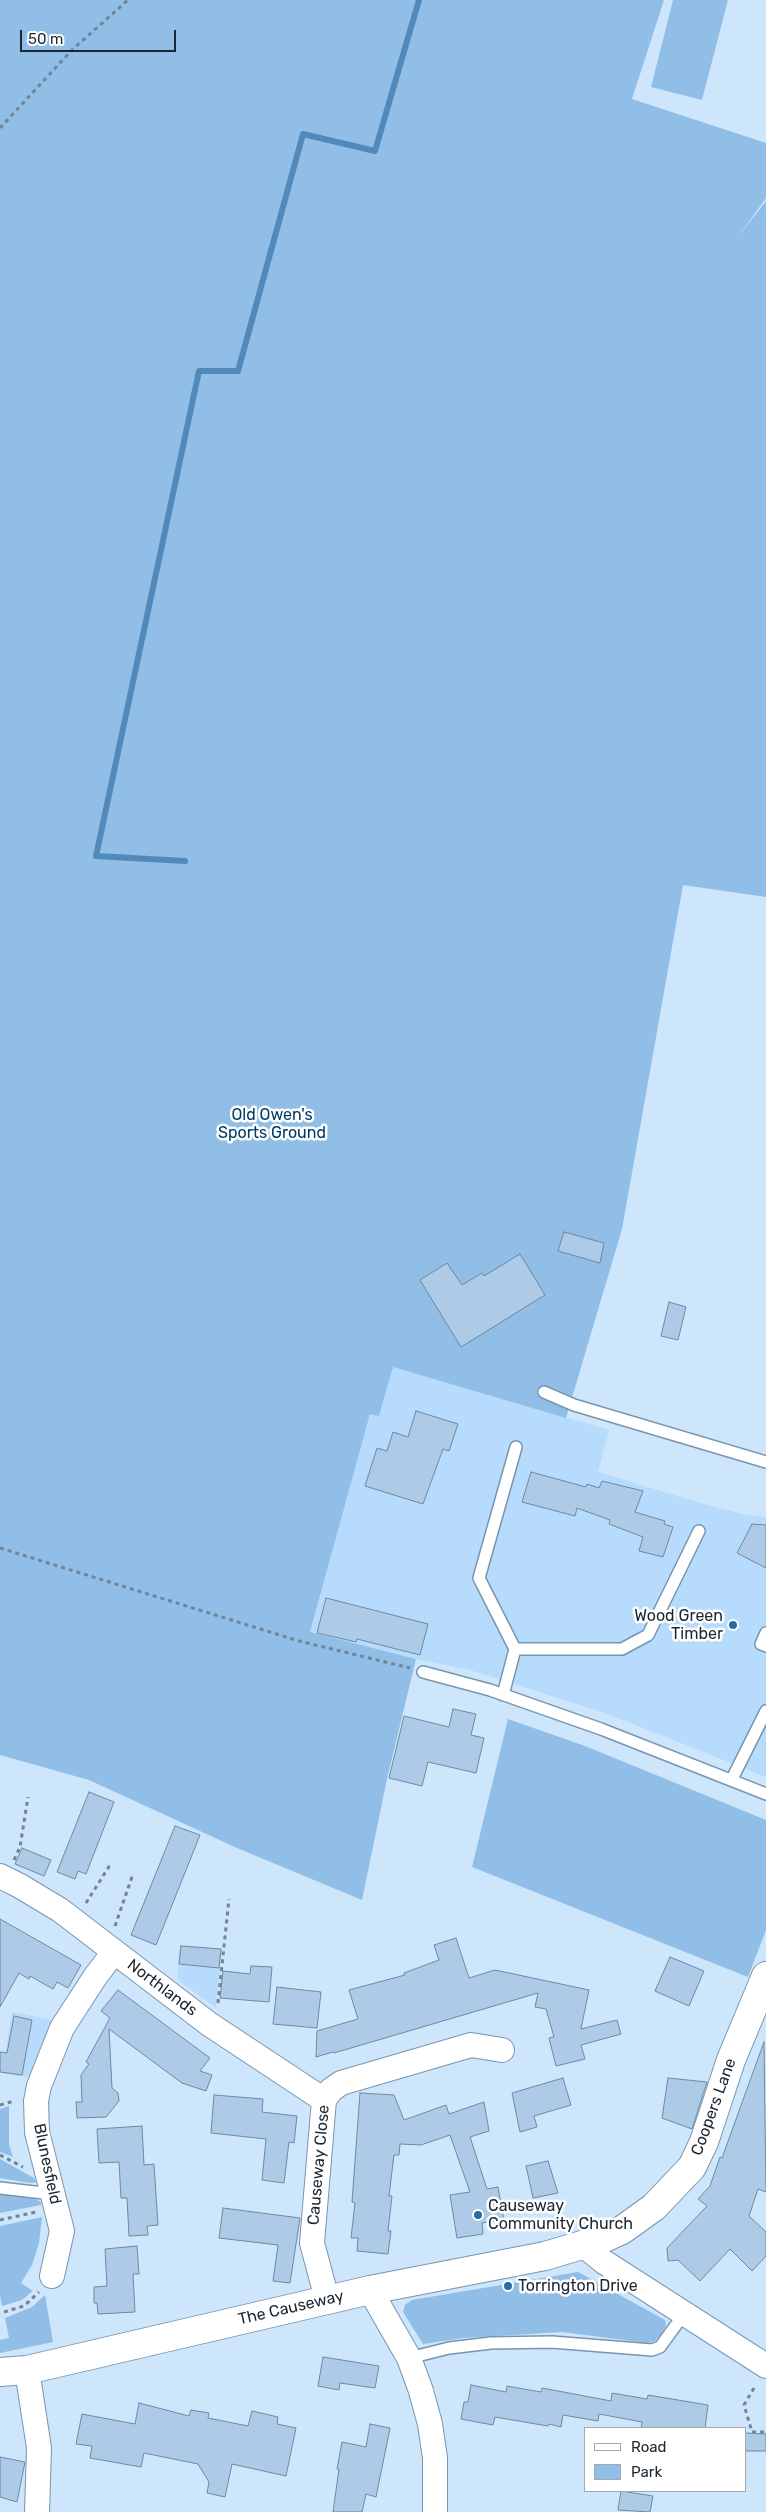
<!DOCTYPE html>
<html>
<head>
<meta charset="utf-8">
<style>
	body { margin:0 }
	#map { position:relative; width:766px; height:2512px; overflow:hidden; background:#cde6fc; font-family:Rubik,sans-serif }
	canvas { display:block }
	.legend { position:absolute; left:584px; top:2427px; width:162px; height:65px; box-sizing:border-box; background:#fff; border:1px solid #a4a9ad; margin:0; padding:6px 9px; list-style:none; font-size:15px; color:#1b2731 }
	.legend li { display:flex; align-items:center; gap:10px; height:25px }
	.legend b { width:25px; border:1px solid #a4a9ad }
	.scale { position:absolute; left:20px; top:30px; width:156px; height:22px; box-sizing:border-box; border:2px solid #1b2731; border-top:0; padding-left:6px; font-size:15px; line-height:18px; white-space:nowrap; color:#1b2731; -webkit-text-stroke:4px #fff; paint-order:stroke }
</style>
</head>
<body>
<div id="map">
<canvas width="766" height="2512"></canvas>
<ul class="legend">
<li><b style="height:6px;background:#fff"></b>Road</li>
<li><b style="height:14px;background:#90bee7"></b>Park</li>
</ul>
<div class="scale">50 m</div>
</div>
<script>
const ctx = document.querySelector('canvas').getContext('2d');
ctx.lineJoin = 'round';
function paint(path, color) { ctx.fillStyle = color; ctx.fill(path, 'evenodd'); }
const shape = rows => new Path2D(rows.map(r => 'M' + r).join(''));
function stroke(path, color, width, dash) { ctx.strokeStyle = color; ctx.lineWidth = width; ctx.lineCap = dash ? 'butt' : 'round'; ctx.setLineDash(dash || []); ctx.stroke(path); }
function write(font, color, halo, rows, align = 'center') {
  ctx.font = font + ' Rubik,sans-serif'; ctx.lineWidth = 5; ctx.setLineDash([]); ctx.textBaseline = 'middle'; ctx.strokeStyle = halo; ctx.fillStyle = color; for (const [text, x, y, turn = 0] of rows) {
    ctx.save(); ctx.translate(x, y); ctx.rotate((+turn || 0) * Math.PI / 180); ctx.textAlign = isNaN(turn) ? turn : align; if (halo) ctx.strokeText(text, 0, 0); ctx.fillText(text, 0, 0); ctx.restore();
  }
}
paint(shape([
	[393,1367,609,1430,598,1472,707,1505,747,1515,766,1517,766,1777,608,1714,467,1669,416,1659,310,1632,370,1414,379,1416],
	[180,1945,222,1949,216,2008,177,1979],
	[12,2012,52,2020,32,2078,2,2073]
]), '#b7dbfc');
paint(shape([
	[0,0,664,0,632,99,766,143,766,198,737,238,766,201,766,897,683,885,622,1229,566,1418,393,1367,379,1416,370,1414,310,1632,416,1659,387,1779,362,1900,237,1848,89,1780,0,1755],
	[673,0,728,0,702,100,651,87],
	[508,1719,585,1746,766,1820,766,1930,748,1977,472,1867],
	[9,2106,9,2144,13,2157,0,2152,0,2109],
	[0,2159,34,2178,37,2182,30,2183,0,2178],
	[0,2193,30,2197,41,2202,41,2205,0,2213],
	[42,2217,39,2243,32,2265,21,2283,33,2291,22,2300,2,2306,0,2295,0,2226],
	[578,2272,665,2320,666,2326,661,2334,655,2341,647,2343,562,2332,463,2338,423,2344,403,2312,405,2305,412,2300],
	[45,2295,53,2342,0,2353,0,2340,9,2338,5,2318,32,2307]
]), '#90bee7');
stroke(shape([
	[185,861,96,856,199,371,238,371,303,134,375,151,419,0]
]), '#518aba', 6);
const building = shape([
	[564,1232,604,1243,600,1263,558,1251,564,1232],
	[520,1254,545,1295,461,1347,420,1280,447,1263,462,1285,482,1273,484,1276,520,1254],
	[669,1302,686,1307,678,1340,661,1336,669,1302],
	[416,1411,458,1424,449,1451,443,1449,423,1504,365,1486,377,1448,387,1451,393,1432,408,1437,416,1411],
	[531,1472,586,1487,587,1484,599,1488,602,1481,643,1491,635,1512,665,1521,664,1524,673,1527,663,1557,639,1551,643,1537,609,1524,610,1520,577,1508,575,1516,522,1502,531,1472],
	[752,1524,766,1525,766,1568,737,1553,752,1524],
	[326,1598,428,1624,420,1655,357,1639,356,1642,317,1633,326,1598],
	[453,1709,476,1714,471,1735,484,1738,476,1773,428,1762,422,1786,389,1778,404,1716,449,1727,453,1709],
	[89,1792,114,1802,86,1874,78,1871,75,1879,57,1872,89,1792],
	[175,1826,200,1835,156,1945,131,1935,175,1826],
	[22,1848,51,1860,44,1876,15,1864,22,1848],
	[0,1919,81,1965,68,1988,57,1982,53,1989,30,1976,29,1979,19,1973,0,2007,0,1919],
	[456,1938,469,1978,495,1970,589,1990,581,2029,617,2020,621,2034,581,2045,585,2059,556,2066,549,2038,554,2037,546,2009,535,2007,538,1993,334,2053,333,2052,316,2057,317,2031,358,2019,349,1990,405,1975,404,1973,439,1960,434,1945,456,1938],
	[181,1946,221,1949,219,1968,179,1964,181,1946],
	[670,1957,704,1971,689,2006,655,1991,670,1957],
	[251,1966,272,1967,269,2002,220,1998,223,1971,250,1974,251,1966],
	[277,1987,321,1992,317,2028,273,2024,277,1987],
	[118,1990,210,2058,200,2071,212,2075,206,2091,182,2083,109,2029,112,2088,118,2093,119,2101,106,2117,77,2118,76,2102,82,2102,81,2075,89,2064,86,2062,110,2018,101,2011,118,1990],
	[14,2016,32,2020,22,2075,0,2072,0,2052,7,2053,14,2016],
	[764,2042,766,2192,758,2189,749,2216,766,2232,766,2256,752,2271,730,2249,700,2281,678,2260,668,2261,667,2248,707,2206,698,2199,710,2186,720,2157,722,2158,764,2042],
	[563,2078,571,2105,534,2116,537,2127,520,2132,512,2093,563,2078],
	[668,2078,707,2082,692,2129,662,2118,668,2078],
	[360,2093,394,2095,404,2120,446,2105,449,2114,484,2102,489,2131,470,2137,487,2189,498,2187,504,2220,482,2223,483,2234,457,2238,450,2195,470,2192,450,2135,421,2145,400,2144,399,2155,394,2155,389,2196,392,2196,388,2231,391,2231,388,2254,357,2251,358,2238,351,2238,355,2203,352,2202,360,2093],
	[214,2095,263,2099,262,2112,297,2116,294,2143,289,2142,284,2183,262,2180,266,2139,211,2133,214,2095],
	[142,2126,144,2165,154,2164,158,2225,147,2226,148,2235,129,2236,127,2198,121,2198,119,2162,99,2163,97,2129,142,2126],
	[548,2161,558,2193,533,2198,526,2166,548,2161],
	[223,2208,300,2218,290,2283,273,2281,278,2245,219,2238,223,2208],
	[137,2246,139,2274,133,2274,135,2312,98,2314,97,2303,94,2303,94,2287,107,2286,105,2249,137,2246],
	[323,2357,379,2366,375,2388,340,2383,339,2390,318,2386,323,2357],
	[471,2385,506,2392,507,2386,541,2392,542,2388,611,2401,612,2393,647,2399,648,2395,708,2405,705,2428,641,2428,642,2422,599,2414,598,2421,563,2415,561,2427,549,2424,548,2426,495,2417,493,2425,461,2419,464,2402,468,2402,471,2385],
	[139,2403,189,2416,191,2410,209,2413,208,2418,248,2426,252,2411,278,2417,277,2424,296,2428,286,2476,232,2464,225,2497,207,2493,209,2482,198,2464,144,2453,141,2467,90,2458,92,2446,76,2444,82,2414,135,2424,139,2403],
	[370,2424,390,2428,376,2497,366,2494,362,2512,333,2512,339,2469,337,2469,342,2442,366,2447,370,2424],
	[745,2433,766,2434,766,2451,745,2451,745,2433],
	[0,2457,25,2462,17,2502,0,2497,0,2457],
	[621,2491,653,2496,650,2512,618,2510,621,2491]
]);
paint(building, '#adcbe6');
stroke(building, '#6d89a2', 1);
const lane = shape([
	[544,1392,574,1405,766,1462],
	[766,1633,761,1644,766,1646],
	[515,1649,479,1578,516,1447],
	[423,1672,490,1690,601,1729,766,1794],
	[503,1695,515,1649,622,1649,648,1635,699,1531],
	[732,1779,766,1711],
	[0,2188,52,2194],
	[409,2358,449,2348,491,2343,552,2342,652,2350,660,2347,684,2314]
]);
const street = shape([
	[0,1876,20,1886,60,1910,209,2024,324,2100],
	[583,2245,604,2262,766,2366],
	[52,2276,62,2231,37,2132,36,2101,39,2086,62,2028,95,1977,114,1952],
	[370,2290,409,2358,421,2391,430,2424,435,2458,435,2512],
	[327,2299,312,2243,324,2100,331,2090,341,2083,471,2045,502,2050],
	[27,2370,39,2448,37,2512]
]);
const secondary = shape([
	[0,2372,27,2370,370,2290,545,2256,602,2239,622,2230,654,2207,692,2167,704,2142,731,2060,766,1976]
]);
stroke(lane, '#7895ae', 14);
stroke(street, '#7895ae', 26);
stroke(secondary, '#7895ae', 30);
stroke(shape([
	[0,128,71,51,128,0],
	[0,1548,299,1641,410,1668],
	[14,1860,20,1847,28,1797],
	[86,1903,110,1865],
	[115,1926,133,1874],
	[218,2003,229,1899],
	[0,2105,14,2101],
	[0,2155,23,2167],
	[0,2220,36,2212],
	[4,2312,24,2306,39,2292],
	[754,2388,744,2405,752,2432,766,2432]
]), '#738595', 3, [4, 4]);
stroke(lane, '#fff', 11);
stroke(street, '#fff', 24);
stroke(secondary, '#fff', 28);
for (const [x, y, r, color] of [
	[733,1625,5,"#286da2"],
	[478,2215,5,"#286da2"],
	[508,2286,5,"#286da2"]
]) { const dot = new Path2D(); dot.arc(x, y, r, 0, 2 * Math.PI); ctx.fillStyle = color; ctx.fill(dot); stroke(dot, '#fff', 2); }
write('16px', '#003c65', '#fff', [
	["Old Owen's",272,1115],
	["Sports Ground",272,1133]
]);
write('16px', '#1b2731', '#fff', [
	["Wood Green",723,1616,"right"],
	["Timber",723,1634,"right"],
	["Causeway",488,2206],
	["Community Church",488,2224],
	["Torrington Drive",518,2286]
], 'left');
write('16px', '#1b2731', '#fff', [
	["Northlands",162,1988,37],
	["Coopers Lane",714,2107,-70],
	["Blunesfield",47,2164,78],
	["Causeway Close",319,2165,-85],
	["The Causeway",291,2308,-13]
]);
</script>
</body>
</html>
